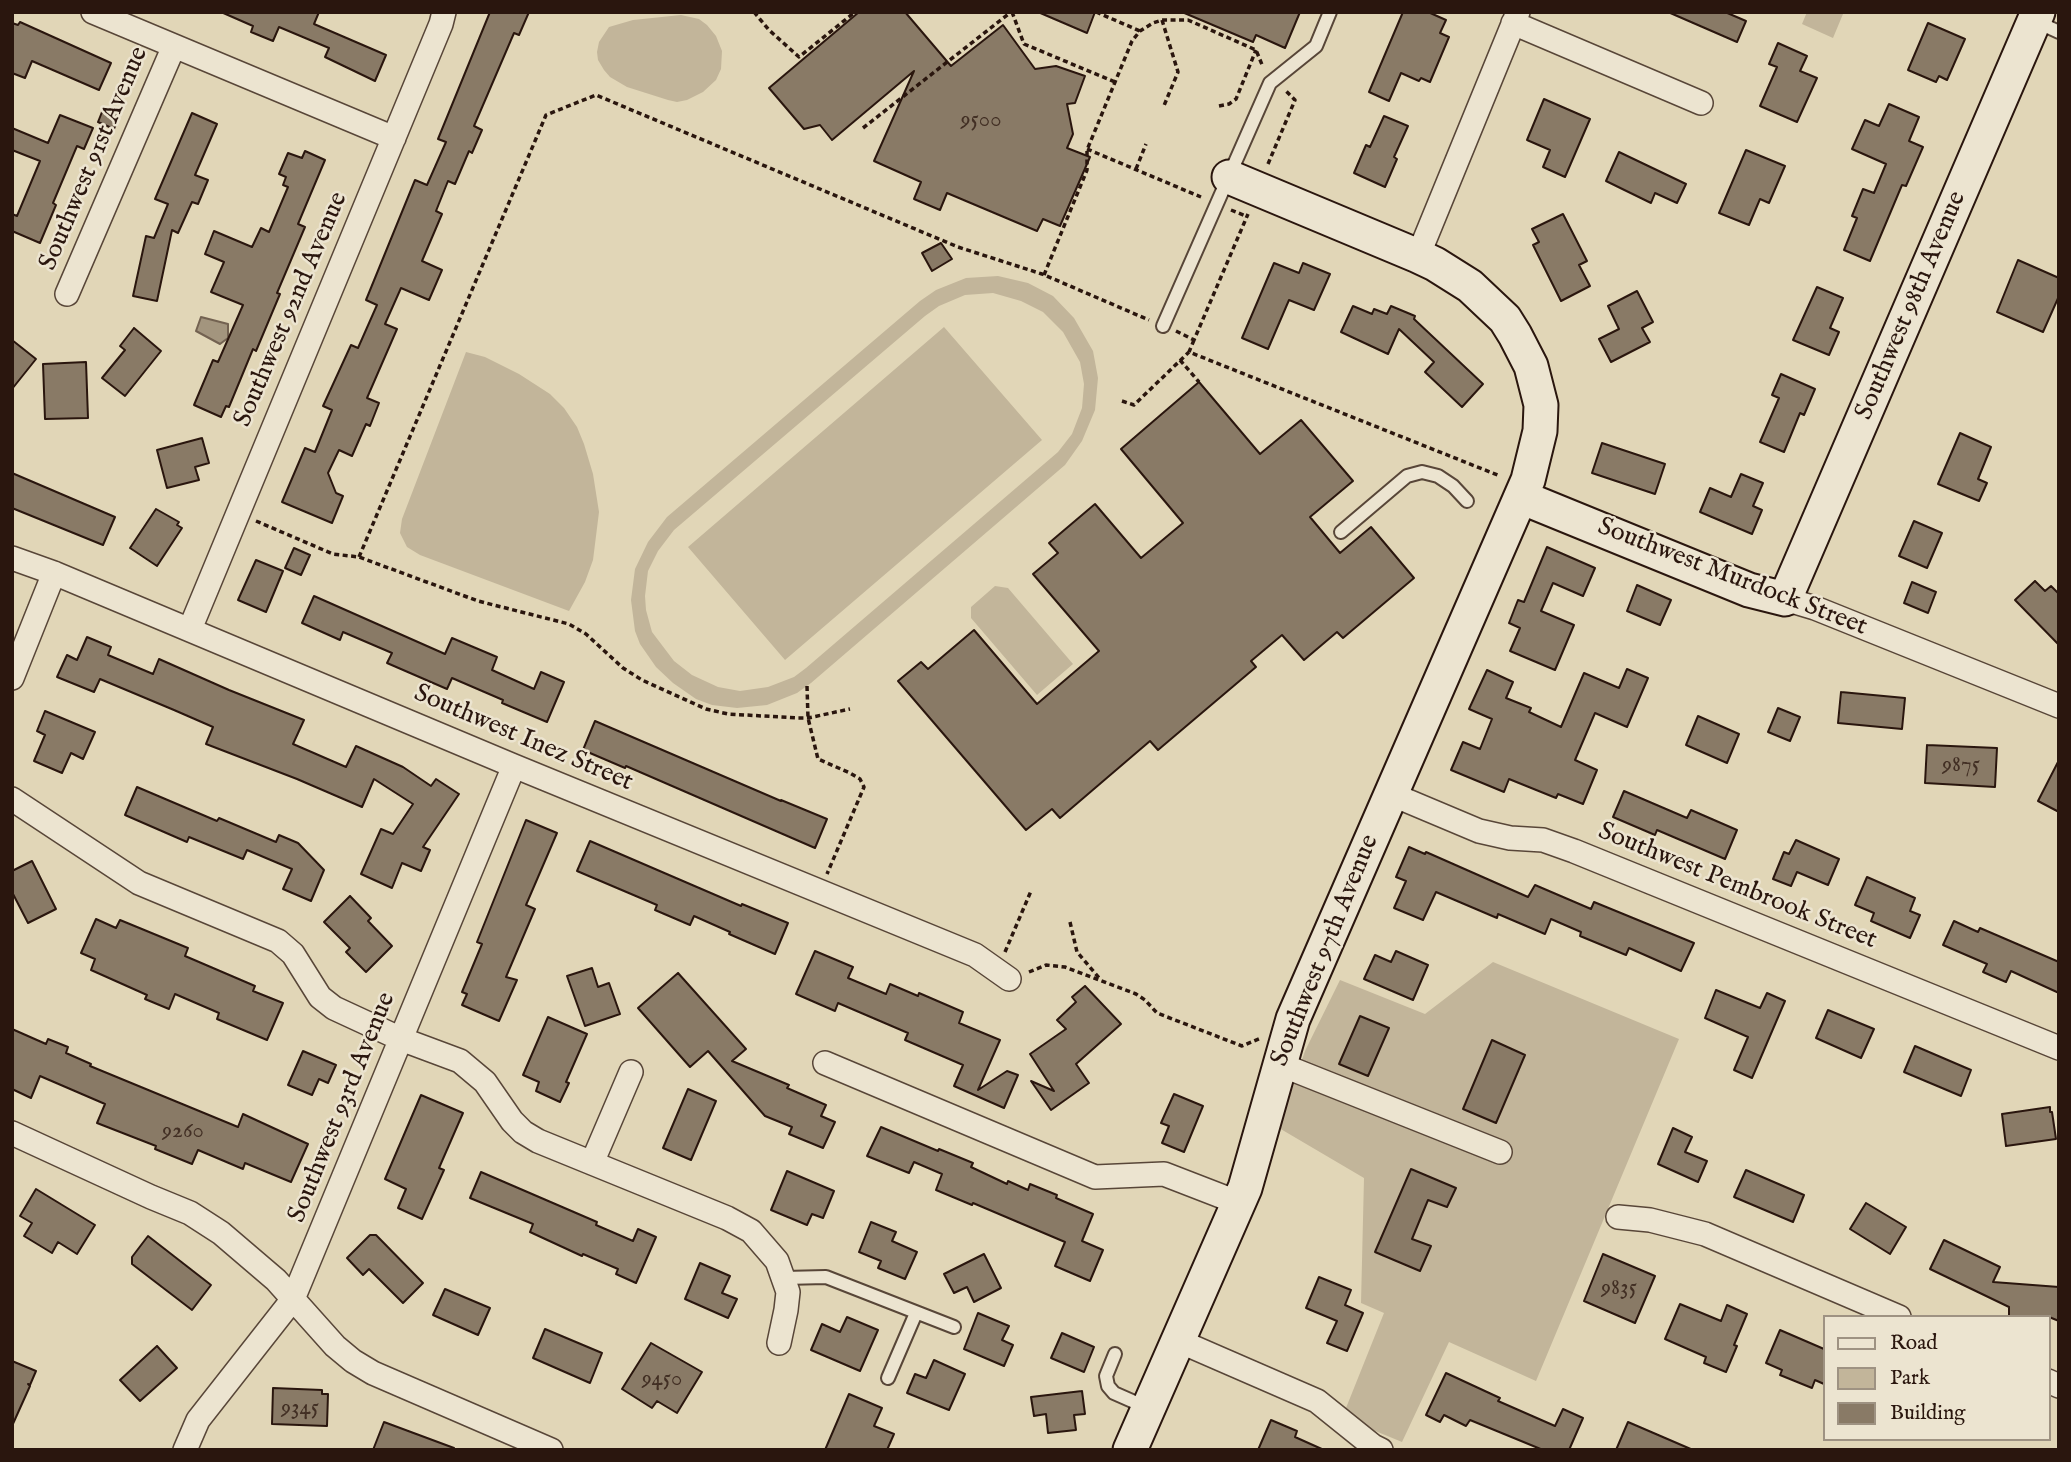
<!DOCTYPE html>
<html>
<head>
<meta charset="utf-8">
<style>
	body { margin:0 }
	#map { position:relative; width:2071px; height:1462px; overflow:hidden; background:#e1d6b7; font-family:"IM FELL English",serif }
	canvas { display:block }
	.frame { position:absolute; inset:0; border:14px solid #2a160e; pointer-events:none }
	.legend { position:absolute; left:1823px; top:1315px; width:228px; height:126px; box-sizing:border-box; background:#ece4d0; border:2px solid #9e9282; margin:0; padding:9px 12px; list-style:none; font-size:21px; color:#2a160e }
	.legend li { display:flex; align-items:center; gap:14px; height:35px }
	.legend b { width:35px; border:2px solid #9e9282 }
</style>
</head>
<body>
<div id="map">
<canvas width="2071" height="1462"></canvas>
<div class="frame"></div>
<ul class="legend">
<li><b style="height:9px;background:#ece4d0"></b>Road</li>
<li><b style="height:19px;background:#c2b59a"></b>Park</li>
<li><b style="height:19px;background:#897a66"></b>Building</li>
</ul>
</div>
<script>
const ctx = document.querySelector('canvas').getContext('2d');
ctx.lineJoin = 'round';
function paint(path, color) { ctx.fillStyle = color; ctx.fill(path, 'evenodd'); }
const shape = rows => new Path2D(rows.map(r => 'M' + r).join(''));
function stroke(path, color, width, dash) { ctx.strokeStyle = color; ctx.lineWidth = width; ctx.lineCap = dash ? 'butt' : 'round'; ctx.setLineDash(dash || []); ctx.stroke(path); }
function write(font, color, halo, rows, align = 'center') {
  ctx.font = font + ' "IM FELL English",serif'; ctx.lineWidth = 5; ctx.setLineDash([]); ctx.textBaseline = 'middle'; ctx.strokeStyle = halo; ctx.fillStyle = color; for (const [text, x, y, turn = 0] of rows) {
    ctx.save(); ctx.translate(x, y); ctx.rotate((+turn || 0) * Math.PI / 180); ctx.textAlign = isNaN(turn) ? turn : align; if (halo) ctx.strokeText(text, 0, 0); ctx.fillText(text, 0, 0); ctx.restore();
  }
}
paint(shape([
	[1807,12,1840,12,1843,14,1833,38,1802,24],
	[681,15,699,19,707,25,716,36,722,51,721,69,716,80,703,92,687,100,677,102,668,100,627,87,610,77,604,70,598,60,597,52,599,42,609,27,633,20],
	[998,276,1028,283,1053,296,1074,318,1093,351,1098,378,1095,410,1082,441,1065,465,811,683,797,693,767,705,737,708,712,705,696,699,673,683,656,667,640,644,635,631,631,600,635,569,648,542,667,517,920,301,936,290,966,278],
	[993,293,1021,301,1043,312,1063,332,1080,362,1084,384,1082,408,1072,434,1058,452,806,668,794,677,768,687,740,691,718,687,692,675,674,661,652,632,646,610,645,596,648,571,658,551,674,530,925,316,939,306,965,295],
	[944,327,1042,440,785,660,688,547],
	[466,352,485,357,519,374,550,394,564,408,577,427,584,444,593,474,599,512,593,560,585,582,569,611,420,555,407,547,400,533,402,519],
	[995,586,1008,588,1073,664,1037,695,971,618,971,607],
	[1493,962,1679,1039,1536,1381,1449,1342,1402,1442,1373,1430,1346,1408,1384,1313,1361,1303,1364,1178,1279,1128,1305,1051,1340,980,1425,1014]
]), '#c2b59a');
const water = shape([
	[201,317,228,324,228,338,220,344,196,331,201,317]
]);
paint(water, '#a3957e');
stroke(water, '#736251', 2);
const building = shape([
	[221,12,319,12,314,24,386,55,375,81,325,57,329,48,279,27,273,41,251,32,253,26,221,12],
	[490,12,529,12,519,35,514,33,474,126,482,130,472,153,469,151,455,184,448,181,436,211,442,214,422,261,442,270,429,300,401,288,385,324,397,329,367,398,379,403,370,426,366,424,352,456,339,450,328,473,336,493,343,496,332,523,282,502,305,448,315,452,332,410,323,406,351,345,358,348,377,305,366,300,415,180,427,185,446,142,438,139,490,12],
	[859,12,905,12,951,66,1003,25,1035,69,1056,66,1085,76,1075,103,1067,104,1073,134,1067,148,1090,157,1060,226,1043,219,1037,231,947,193,940,210,914,199,921,182,874,161,914,71,832,140,820,125,804,129,769,88,859,12],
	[1038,12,1095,12,1087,33,1038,12],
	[1182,12,1300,12,1285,48,1256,35,1253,42,1182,12],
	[1403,12,1428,12,1446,20,1440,33,1449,37,1430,82,1421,78,1419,81,1401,73,1389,101,1369,92,1403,12],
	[1668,12,1725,12,1746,21,1737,42,1668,12],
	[20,22,111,63,99,90,32,61,25,78,12,73,12,23,18,25,20,22],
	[1928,23,1965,39,1947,80,1939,76,1936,82,1908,70,1928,23],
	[1778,43,1807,56,1800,71,1817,78,1797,122,1760,106,1777,67,1769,64,1778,43],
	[1544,99,1590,119,1565,177,1543,167,1550,150,1527,140,1544,99],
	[1889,104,1919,117,1909,141,1923,147,1906,186,1902,185,1870,261,1844,250,1857,218,1852,216,1863,189,1874,193,1886,164,1852,149,1865,120,1879,126,1889,104],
	[104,107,120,114,114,129,98,122,104,107],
	[192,113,217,124,195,175,208,180,198,204,192,202,178,233,172,230,157,301,133,296,146,236,154,238,168,204,155,199,192,113],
	[60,115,93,128,84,149,77,146,53,203,56,205,40,243,12,231,12,214,17,216,40,161,12,150,12,128,48,143,60,115],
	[1384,116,1408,126,1394,157,1397,159,1385,187,1354,173,1366,145,1370,147,1384,116],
	[1746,150,1785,166,1769,203,1760,199,1749,225,1719,213,1746,150],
	[305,151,325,160,298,224,305,227,277,293,280,294,256,351,253,349,229,407,226,406,221,417,194,405,213,360,218,362,243,305,211,292,224,262,205,254,214,231,252,247,261,228,269,232,288,187,283,185,286,177,279,174,288,153,302,158,305,151],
	[1619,152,1686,184,1677,203,1655,193,1651,203,1606,181,1619,152],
	[1563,214,1587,261,1579,265,1590,286,1561,301,1533,245,1539,242,1532,229,1563,214],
	[941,243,952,259,932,271,922,253,941,243],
	[2018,260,2059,278,2059,296,2043,332,1997,312,2018,260],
	[1274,263,1299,273,1303,263,1330,274,1314,310,1289,300,1268,349,1242,338,1274,263],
	[1817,287,1843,298,1830,328,1839,332,1829,355,1793,340,1817,287],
	[1637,291,1653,322,1642,328,1650,342,1611,362,1599,339,1619,329,1608,306,1637,291],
	[1353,306,1372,314,1374,309,1387,314,1391,306,1415,316,1414,319,1483,384,1462,407,1425,372,1434,362,1399,329,1388,354,1341,332,1353,306],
	[134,328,161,351,125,396,102,378,125,350,120,346,134,328],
	[12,340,36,359,12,389,12,340],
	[86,362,88,418,45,419,43,364,86,362],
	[1781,374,1815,389,1804,415,1800,413,1784,452,1760,442,1779,398,1772,395,1781,374],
	[1199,382,1260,454,1301,420,1353,481,1310,517,1340,553,1371,527,1414,578,1343,638,1337,632,1304,660,1282,635,1251,661,1256,667,1158,750,1150,741,1060,818,1052,809,1026,830,898,681,921,662,928,669,974,630,1037,704,1099,651,1033,574,1058,553,1049,543,1095,504,1141,558,1183,523,1121,449,1199,382],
	[1960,433,1991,447,1978,479,1987,483,1979,501,1938,484,1960,433],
	[202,438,209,463,195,467,199,480,167,488,157,450,202,438],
	[1602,443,1665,464,1655,494,1592,473,1602,443],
	[12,473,115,517,103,545,12,508,12,473],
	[1741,474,1763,483,1753,506,1762,510,1752,534,1700,512,1710,488,1731,497,1741,474],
	[156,509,179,522,177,525,182,528,157,566,130,548,156,509],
	[1914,521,1942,533,1927,568,1899,556,1914,521],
	[1547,547,1595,568,1583,596,1553,583,1541,611,1574,625,1555,670,1510,651,1520,628,1509,623,1518,600,1524,602,1547,547],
	[294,548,310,555,301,575,285,568,294,548],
	[256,560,283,571,266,612,238,600,256,560],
	[2035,581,2045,591,2051,586,2059,594,2059,645,2015,600,2035,581],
	[1912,582,1936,592,1928,613,1904,603,1912,582],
	[1637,585,1671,600,1660,625,1627,611,1637,585],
	[314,596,445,654,452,638,497,657,492,670,534,689,541,672,564,682,547,722,502,703,503,700,452,678,447,689,387,663,392,653,343,632,340,640,302,623,314,596],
	[87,637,111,647,108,655,153,674,159,659,229,690,304,720,293,744,346,767,356,746,403,767,431,786,436,779,459,794,423,847,430,850,421,871,402,863,392,888,361,874,381,829,393,834,413,804,374,779,362,807,297,779,206,744,213,727,174,710,100,679,94,692,57,677,67,655,77,660,87,637],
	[1627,669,1648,678,1627,727,1595,713,1575,760,1597,770,1583,804,1558,794,1556,798,1509,779,1504,792,1451,770,1463,742,1480,749,1492,719,1469,709,1487,670,1513,682,1506,698,1531,708,1529,712,1561,727,1584,673,1619,688,1627,669],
	[1841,692,1905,698,1902,729,1838,723,1841,692],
	[1778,708,1800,717,1790,741,1768,732,1778,708],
	[45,711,95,732,83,759,71,753,62,773,34,761,45,735,37,731,45,711],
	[1698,716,1739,734,1727,763,1686,745,1698,716],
	[595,721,781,801,781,800,827,819,815,848,626,766,625,768,583,750,595,721],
	[1927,745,1997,748,1995,787,1925,783,1927,745],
	[2059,760,2059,812,2038,801,2059,760],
	[137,787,217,821,219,818,276,842,279,835,298,843,324,870,311,901,283,889,292,869,247,850,243,859,189,837,187,842,125,815,137,787],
	[1624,791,1687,818,1691,810,1737,830,1725,859,1657,830,1655,835,1613,817,1624,791],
	[526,820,557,833,526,905,535,909,506,977,517,980,499,1021,462,1005,467,994,462,992,482,944,477,942,526,820],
	[1796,840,1839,859,1828,885,1797,872,1791,886,1773,879,1784,852,1789,854,1796,840],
	[590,841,741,906,742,904,788,923,775,954,729,934,730,932,694,916,690,925,655,910,657,905,577,871,590,841],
	[1409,847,1425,854,1426,852,1528,897,1535,885,1591,909,1594,902,1694,943,1681,971,1629,948,1626,955,1580,936,1581,932,1551,919,1545,934,1498,914,1497,918,1436,892,1423,920,1394,908,1406,881,1396,877,1409,847],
	[32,861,56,909,28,923,12,892,12,871,32,861],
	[1867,877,1915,898,1910,911,1920,915,1910,938,1871,921,1874,913,1855,905,1867,877],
	[350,896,371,918,368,921,392,946,366,972,346,952,350,948,324,922,350,896],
	[96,919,116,928,120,920,188,948,185,956,255,986,253,991,283,1003,267,1040,217,1019,219,1013,175,994,169,1009,145,999,147,995,91,970,95,959,81,953,96,919],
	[1954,921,1978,932,1980,928,2059,962,2059,993,2011,971,2006,982,1983,972,1987,964,1943,945,1954,921],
	[815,951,853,967,848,978,886,994,890,984,918,996,919,993,963,1012,959,1023,1000,1040,978,1090,1007,1071,1018,1075,1004,1108,954,1086,963,1065,905,1040,908,1033,838,1003,835,1011,796,994,815,951],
	[1396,951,1428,965,1413,1000,1364,979,1375,955,1391,962,1396,951],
	[592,968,598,987,609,983,620,1014,585,1026,567,976,592,968],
	[678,973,746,1049,732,1061,789,1085,787,1088,826,1105,821,1116,835,1122,823,1148,789,1134,792,1127,765,1116,708,1051,690,1067,638,1008,678,973],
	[1085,986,1121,1024,1076,1064,1089,1083,1051,1110,1031,1081,1054,1091,1030,1054,1066,1029,1057,1020,1076,1002,1072,997,1085,986],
	[1716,990,1760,1008,1767,993,1785,1001,1752,1078,1734,1070,1748,1037,1705,1018,1716,990],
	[1828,1010,1874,1029,1861,1058,1816,1038,1828,1010],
	[1360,1016,1389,1028,1368,1076,1339,1064,1360,1016],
	[548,1017,587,1034,566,1082,569,1083,560,1102,536,1091,539,1082,523,1075,548,1017],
	[12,1029,46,1044,48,1039,68,1047,66,1053,91,1064,90,1066,238,1127,243,1114,308,1144,291,1182,245,1163,243,1169,198,1150,192,1164,155,1149,156,1146,97,1123,105,1104,40,1076,31,1098,12,1089,12,1029],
	[1492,1040,1525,1055,1496,1123,1463,1109,1492,1040],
	[1915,1046,1971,1070,1961,1096,1904,1072,1915,1046],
	[303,1051,336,1065,328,1083,319,1079,312,1095,288,1085,303,1051],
	[688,1089,716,1101,691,1160,663,1148,688,1089],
	[1174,1094,1203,1106,1184,1152,1162,1143,1169,1126,1161,1123,1174,1094],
	[421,1095,463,1113,439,1168,444,1170,422,1219,398,1208,406,1189,385,1179,421,1095],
	[2050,1107,2050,1112,2052,1112,2056,1139,2006,1146,2002,1114,2050,1107],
	[881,1127,938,1151,939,1149,973,1163,971,1167,1007,1184,1008,1181,1028,1190,1030,1184,1057,1195,1056,1198,1093,1214,1082,1241,1103,1250,1090,1281,1055,1266,1065,1242,973,1203,972,1205,936,1190,942,1174,914,1162,909,1173,867,1156,881,1127],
	[1673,1128,1692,1137,1685,1152,1707,1161,1698,1182,1658,1164,1673,1128],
	[1411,1169,1456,1188,1447,1207,1428,1200,1412,1239,1431,1246,1420,1271,1375,1252,1411,1169],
	[1746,1170,1804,1195,1793,1222,1734,1197,1746,1170],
	[787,1171,834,1191,823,1218,812,1214,807,1225,771,1210,787,1171],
	[481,1172,597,1222,596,1225,633,1241,638,1229,656,1237,636,1283,616,1274,618,1269,583,1254,582,1256,530,1232,533,1224,470,1198,481,1172],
	[36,1189,95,1225,77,1254,58,1242,52,1253,24,1236,32,1223,20,1216,36,1189],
	[1866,1203,1906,1227,1890,1254,1850,1229,1866,1203],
	[871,1222,896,1232,892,1241,917,1252,905,1279,878,1268,881,1261,859,1252,871,1222],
	[370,1235,376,1235,423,1283,403,1303,369,1269,363,1275,347,1258,370,1235],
	[148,1236,211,1285,192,1310,132,1264,132,1257,148,1236],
	[1944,1240,2000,1267,1993,1282,2059,1287,2059,1321,2049,1317,2009,1316,2009,1307,1930,1269,1944,1240],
	[984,1254,1001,1288,974,1302,967,1287,954,1293,944,1274,984,1254],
	[1603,1254,1655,1276,1635,1323,1584,1301,1603,1254],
	[700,1263,730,1276,722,1293,737,1299,728,1318,685,1299,700,1263],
	[1319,1277,1351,1290,1345,1305,1363,1313,1347,1351,1327,1343,1337,1321,1306,1308,1319,1277],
	[445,1289,490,1308,478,1335,433,1315,445,1289],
	[1680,1304,1721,1321,1727,1305,1747,1314,1734,1345,1737,1346,1726,1372,1704,1363,1706,1357,1665,1339,1680,1304],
	[978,1313,1009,1326,1002,1340,1013,1345,1004,1366,964,1349,978,1313],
	[847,1317,878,1330,860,1371,811,1350,822,1324,840,1332,847,1317],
	[545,1329,602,1353,590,1383,533,1358,545,1329],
	[1780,1330,1824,1349,1824,1384,1815,1380,1812,1388,1780,1375,1782,1370,1766,1363,1780,1330],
	[1062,1333,1094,1347,1084,1372,1051,1358,1062,1333],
	[651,1343,702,1372,677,1413,657,1401,652,1408,622,1389,651,1343],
	[157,1346,177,1368,140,1401,120,1380,157,1346],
	[934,1360,965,1374,949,1410,907,1393,915,1374,926,1378,934,1360],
	[12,1361,36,1371,30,1385,28,1384,30,1386,12,1426,12,1361],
	[1446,1373,1500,1398,1498,1401,1555,1426,1563,1409,1583,1418,1569,1450,1543,1450,1470,1420,1466,1426,1444,1415,1440,1422,1426,1415,1446,1373],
	[273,1388,322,1390,322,1394,328,1394,327,1426,272,1424,273,1388],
	[1082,1391,1085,1414,1074,1415,1076,1430,1048,1433,1046,1414,1034,1416,1031,1397,1082,1391],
	[849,1394,882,1408,874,1426,894,1434,887,1450,825,1450,849,1394],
	[1271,1420,1297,1431,1295,1437,1324,1450,1258,1450,1271,1420],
	[384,1422,454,1448,454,1450,373,1450,384,1422],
	[1628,1422,1693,1450,1616,1450,1628,1422]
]);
paint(building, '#897a66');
stroke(building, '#2a160e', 2);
const lane = shape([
	[2035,21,2059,32],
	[1163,326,1270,83,1316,46,1330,12],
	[1341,532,1407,476,1422,472,1438,476,1453,486,1467,501],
	[784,1278,826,1277,954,1327],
	[1115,1354,1106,1376,1108,1386,1114,1393,1148,1408],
	[888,1378,916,1313]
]);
const street = shape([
	[93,12,394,138],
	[1513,23,1701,103],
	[1418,256,1518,12],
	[67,294,174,46],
	[12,558,54,573,514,766,975,955,1009,979],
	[1785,599,1815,608,2059,706],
	[190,629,441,24,444,12],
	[12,678,54,573],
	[1391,794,1479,831,1510,838,1543,840,1574,851,2059,1048],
	[12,799,139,883,278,941,293,954,320,997,334,1008,401,1039,460,1061,485,1082,512,1121,523,1132,538,1141,727,1218,751,1231,777,1261,788,1292,786,1310,779,1343],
	[825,1063,1095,1177,1164,1174,1239,1203],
	[1279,1064,1500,1152],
	[12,1133,151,1197,190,1213,221,1233,276,1280,335,1346,353,1361,373,1373,551,1450],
	[592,1163,631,1072],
	[1618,1217,1650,1220,1705,1234,1899,1317],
	[1179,1341,1317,1401,1373,1446,1381,1450],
	[2048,1381,2059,1386],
	[185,1450,198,1420,293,1299,514,766]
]);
const secondary = shape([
	[1521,497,1749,590,1785,599,2038,12],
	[1130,1450,1245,1188,1293,1019,1528,480,1540,431,1541,405,1531,366,1515,335,1505,319,1470,286,1435,264,1418,256,1229,177]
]);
stroke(lane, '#584638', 16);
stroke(street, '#584638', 26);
stroke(secondary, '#2a160e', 37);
stroke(shape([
	[754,12,769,30,799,57,855,12],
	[1012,12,1024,44,1115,82],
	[1096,12,1140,31],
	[1162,20,1178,72,1163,108],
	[1219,106,1229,104,1236,99,1256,50],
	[863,128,1011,12],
	[1087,149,1201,197],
	[1268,164,1295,100,1285,90],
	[1136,169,1146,144],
	[1231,210,1246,216],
	[1044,275,1087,170,1087,150,1132,41,1140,31,1153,23,1162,20,1188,20,1256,50,1263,67],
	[1176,331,1194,340,1248,214],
	[1194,340,1189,352,1500,476],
	[1180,360,1199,382],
	[1122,401,1134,405,1189,352],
	[256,521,333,554,359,557,478,601,569,624,586,634,623,668,642,680,706,709,728,714,798,718,808,718,850,709],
	[359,557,546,115,596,95,958,247,1042,274,1149,320],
	[807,686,808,718,818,759,850,773,860,779,864,787,827,874],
	[1070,922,1077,952,1100,979],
	[1005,952,1031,891],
	[1029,972,1046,965,1065,967,1136,994,1145,1000,1157,1013,1242,1046,1261,1038]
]), '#2a160e', 3.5, [5, 3.5]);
stroke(lane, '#ece4d0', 12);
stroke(street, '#ece4d0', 23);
stroke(secondary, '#ece4d0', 33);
write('23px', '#422f24', null, [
	["9500",981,121],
	["9875",1961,766],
	["9260",183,1132],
	["9835",1619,1289],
	["9450",662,1380],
	["9345",300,1409]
]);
write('26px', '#2a160e', '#ece4d0', [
	["Southwest 91st Avenue",95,159,-67],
	["Southwest 98th Avenue",1912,306,-67],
	["Southwest 92nd Avenue",292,310,-67],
	["Southwest Murdock Street",1732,578,21],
	["Southwest Inez Street",523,739,23],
	["Southwest Pembrook Street",1737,887,22],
	["Southwest 97th Avenue",1326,951,-68],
	["Southwest 93rd Avenue",343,1108,-68]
]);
</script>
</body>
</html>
